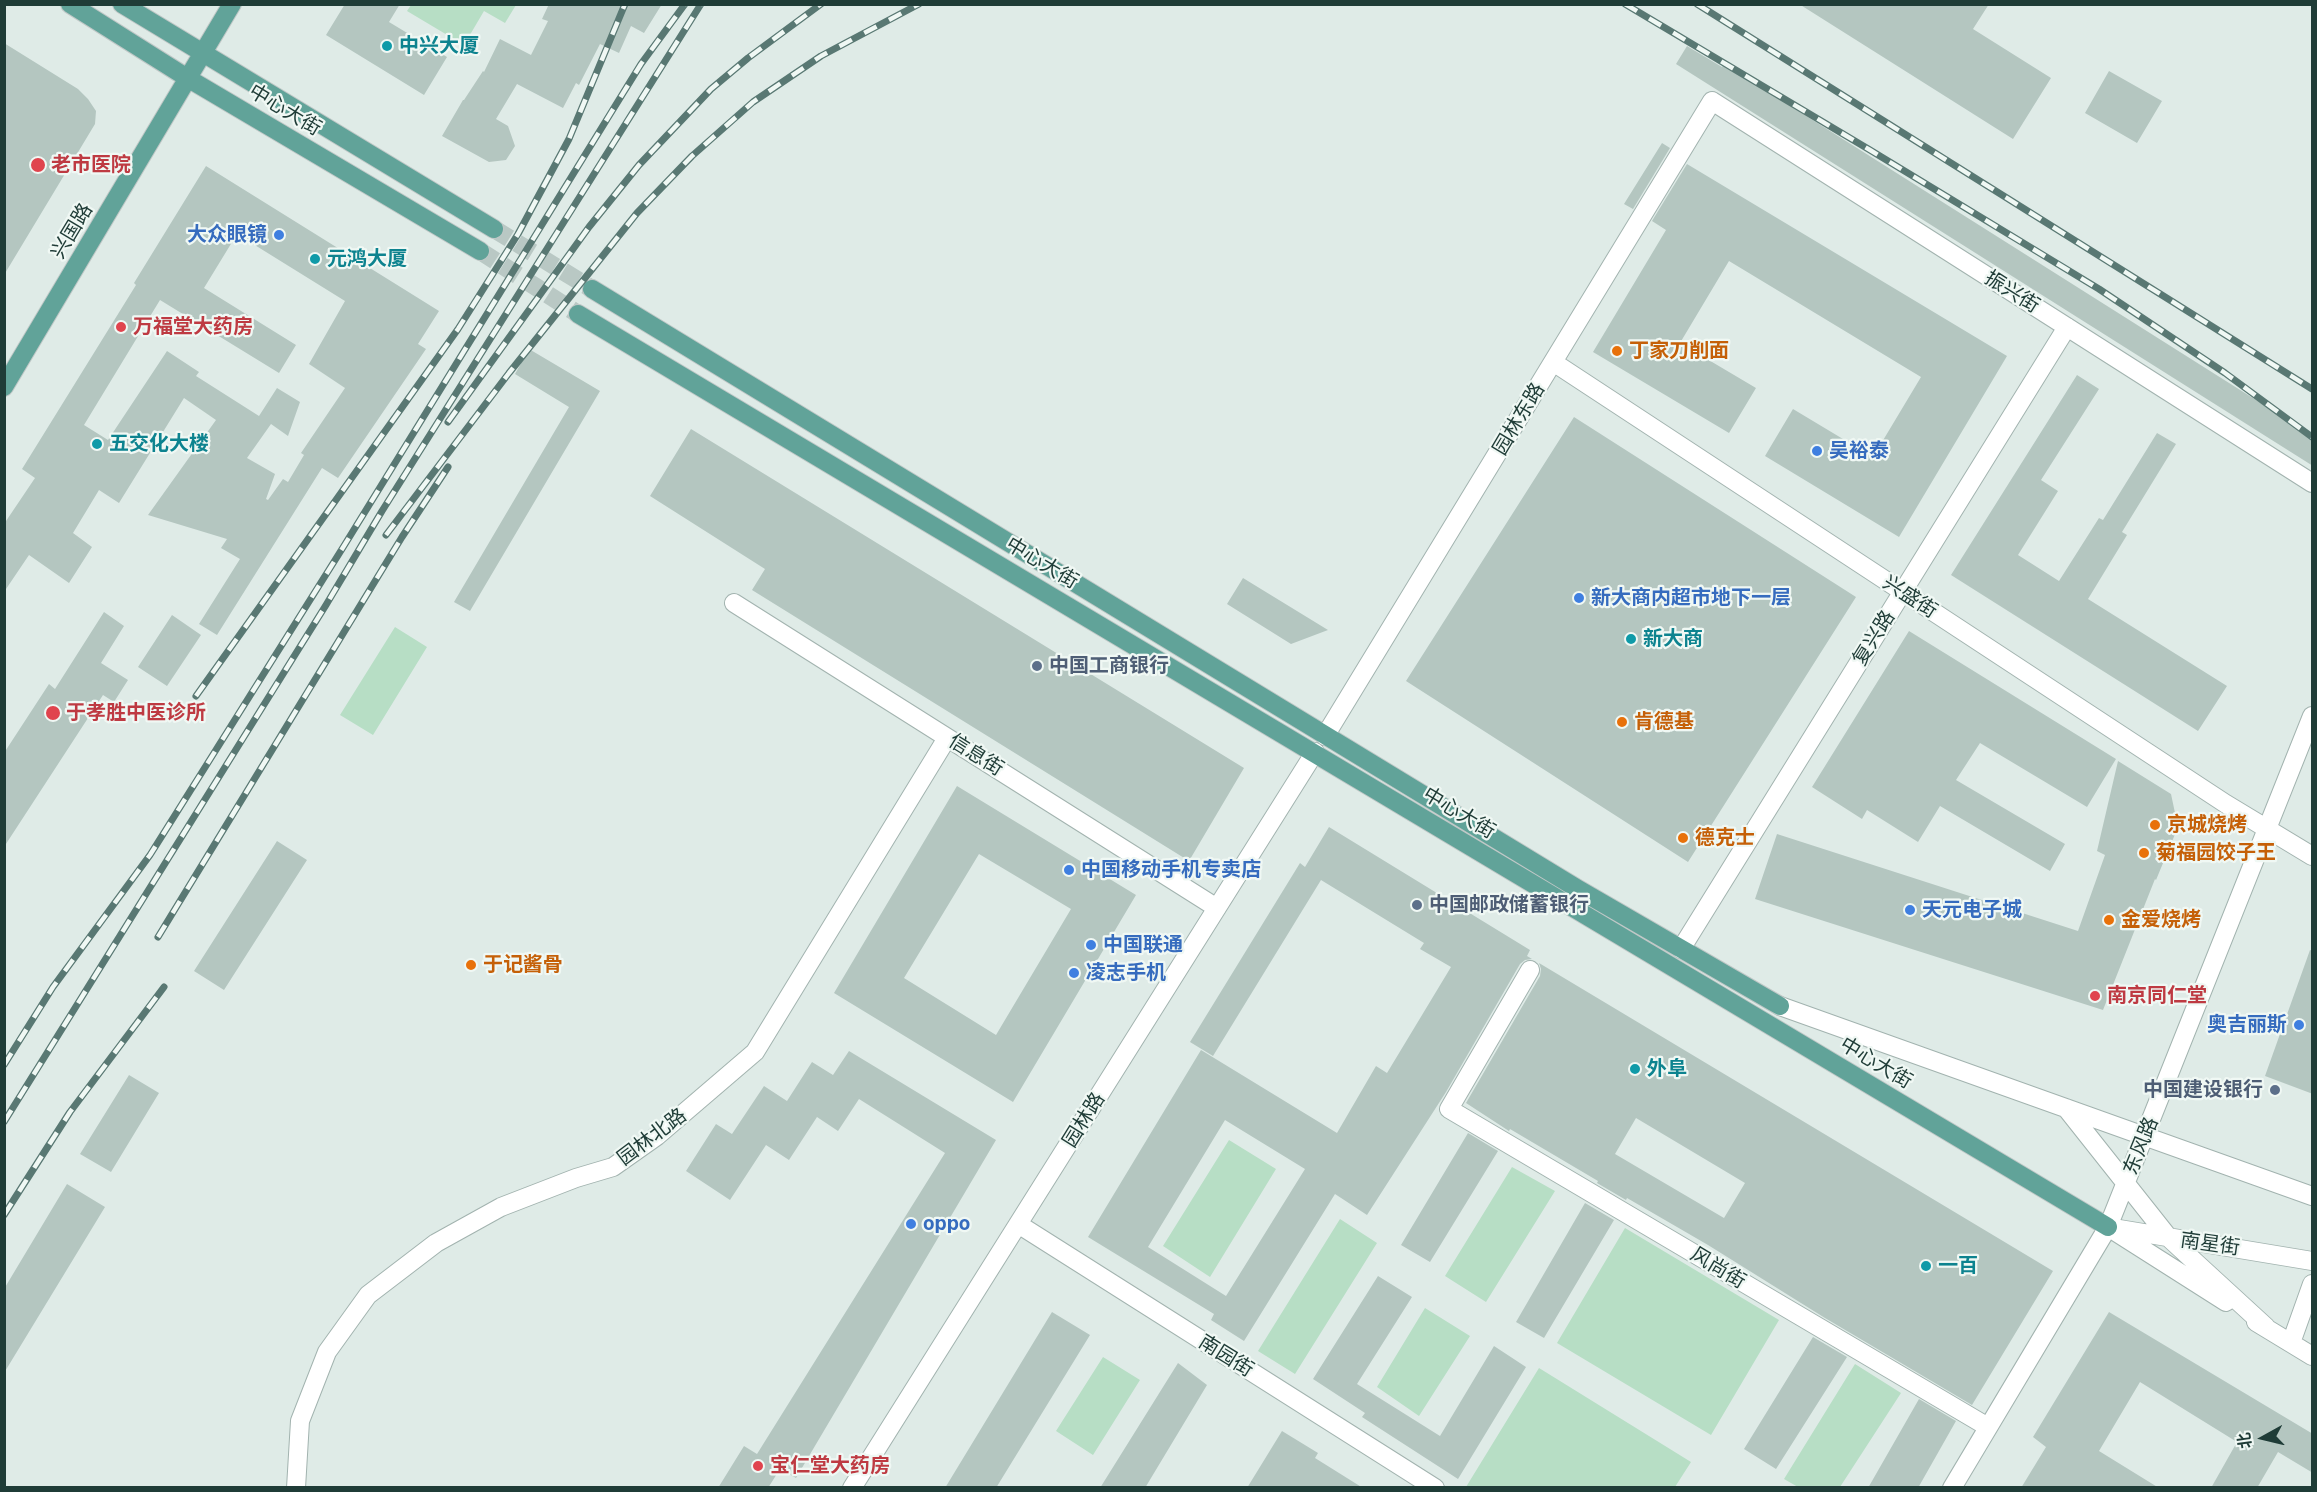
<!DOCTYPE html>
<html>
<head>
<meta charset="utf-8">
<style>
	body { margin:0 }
	#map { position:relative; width:2317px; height:1492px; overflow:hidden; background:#dfebe7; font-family:"Public Sans","Noto Sans SC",sans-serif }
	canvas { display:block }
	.frame { position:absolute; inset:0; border:6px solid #1f3c37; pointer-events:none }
	.north { position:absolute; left:2233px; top:1408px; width:60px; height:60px; -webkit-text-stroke:4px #f0f8f4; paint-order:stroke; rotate:262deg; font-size:16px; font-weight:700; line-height:24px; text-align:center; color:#1f3c37 }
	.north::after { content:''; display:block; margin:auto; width:21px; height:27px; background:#1f3c37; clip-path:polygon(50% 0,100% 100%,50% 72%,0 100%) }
</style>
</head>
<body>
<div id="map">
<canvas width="2317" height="1492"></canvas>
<div class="frame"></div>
<div class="north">北</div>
</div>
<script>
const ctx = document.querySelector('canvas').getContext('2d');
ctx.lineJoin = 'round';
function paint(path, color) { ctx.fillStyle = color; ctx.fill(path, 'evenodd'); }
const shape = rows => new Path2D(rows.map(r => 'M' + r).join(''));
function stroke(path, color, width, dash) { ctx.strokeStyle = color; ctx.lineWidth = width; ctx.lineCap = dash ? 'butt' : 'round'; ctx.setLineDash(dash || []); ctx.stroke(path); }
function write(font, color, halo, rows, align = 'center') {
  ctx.font = font + ' "Public Sans","Noto Sans SC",sans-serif'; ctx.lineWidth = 4.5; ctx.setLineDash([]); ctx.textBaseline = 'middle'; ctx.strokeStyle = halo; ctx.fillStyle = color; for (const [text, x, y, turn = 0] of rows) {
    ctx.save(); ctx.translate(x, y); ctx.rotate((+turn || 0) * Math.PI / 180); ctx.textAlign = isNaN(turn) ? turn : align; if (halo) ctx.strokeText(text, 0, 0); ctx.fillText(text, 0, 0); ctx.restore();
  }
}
paint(shape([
	[411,5,411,4,516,5,505,23,484,11,464,45,407,11],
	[395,627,427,647,373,735,340,715],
	[1229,1140,1276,1169,1210,1277,1163,1246],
	[1512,1167,1555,1191,1486,1302,1445,1276],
	[1340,1219,1377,1243,1295,1374,1258,1351],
	[1625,1228,1779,1320,1711,1435,1557,1343],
	[1425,1308,1470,1336,1419,1416,1377,1387],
	[1103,1357,1140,1380,1093,1455,1056,1431],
	[1855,1364,1901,1393,1840,1487,1798,1487,1784,1479],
	[1539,1368,1691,1462,1675,1487,1466,1487]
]), '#b7dec5');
paint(shape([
	[345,4,400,4,389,22,447,57,424,95,326,35],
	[549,4,662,4,644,33,631,26,619,53,600,44,579,85,576,83,563,108,517,84,496,119,508,126,515,146,506,160,489,162,442,136,463,100,464,100,483,71,484,72,500,39,531,55,548,21,542,19],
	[1799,4,1989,4,1973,29,2051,78,2013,139],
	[4,43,78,89,88,99,96,111,95,124,4,275],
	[1687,46,1722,67,1724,64,2313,436,2313,466,1676,64],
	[2109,71,2162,101,2137,143,2085,113],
	[1662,143,1670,148,1633,209,1624,204],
	[1687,164,2007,356,1899,537,1765,456,1793,409,1873,457,1921,377,1729,261,1680,343,1756,388,1729,433,1593,352,1666,230,1652,221],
	[206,166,439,311,418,344,426,349,338,478,322,468,217,635,199,624,240,559,221,548,227,539,148,515,216,420,184,398,119,503,99,490,73,533,92,547,69,583,29,555,4,592,4,524,35,478,22,469,136,285,134,283],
	[237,234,345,301,309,364,345,388,301,453,304,455,288,482,283,479,268,500,266,499,275,474,247,458,271,424,288,436,300,402,277,388,259,416,196,376,199,372,167,351,108,440,84,425,160,300,279,373,296,345,204,288],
	[529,349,600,391,470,611,454,602,569,407,515,374],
	[2077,375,2099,389,2041,480,2058,491,2018,555,2059,581,2099,518,2103,520,2157,433,2176,444,2122,532,2127,535,2088,599,2227,686,2198,731,1951,575],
	[1574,417,1856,597,1688,862,1406,681],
	[691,429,1244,768,1189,861,752,590,765,569,650,496],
	[1243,578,1328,630,1291,644,1227,604],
	[104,612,124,626,101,663,128,680,114,702,103,695,4,847,4,753,49,684,55,689],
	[172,615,201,635,167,686,138,667],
	[1909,631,2116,759,2087,807,1980,743,1956,780,2065,844,2050,871,1940,806,1918,842,1867,810,1862,819,1812,787],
	[2118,761,2171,794,2178,827,2156,880,2155,879,2103,1010,1755,899,1777,834,2078,931,2105,855,2097,851],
	[957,786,1136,895,1013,1102,834,993],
	[979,854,1071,909,996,1035,904,978],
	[1329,827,1530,950,1527,956,1532,959,1525,960,1520,964,1446,1092,1367,1215,1335,1194,1244,1341,1211,1320,1214,1314,1088,1237,1201,1050,1337,1133,1376,1066,1387,1073,1451,967,1420,949,1424,943,1321,880,1213,1056,1190,1042,1300,863,1305,867],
	[1225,1120,1305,1169,1226,1296,1148,1247],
	[277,841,307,860,224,990,194,971],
	[2310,950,2313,951,2313,1094,2265,1076],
	[1539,963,2053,1271,1972,1405,1825,1318,1708,1245,1627,1198,1626,1200,1597,1183,1598,1181,1510,1129,1509,1131,1466,1103,1540,976,1541,969],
	[1636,1118,1745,1183,1724,1218,1615,1154],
	[849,1051,996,1140,796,1478,780,1469,768,1488,718,1488,744,1446,757,1454,945,1153,859,1099,838,1131,817,1117,789,1160,766,1145,730,1200,686,1171,716,1124,732,1134,764,1086,787,1101,812,1062,833,1075],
	[129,1075,159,1093,111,1172,80,1154],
	[1468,1133,1498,1151,1430,1262,1401,1245],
	[67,1184,105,1207,4,1373,4,1289],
	[1585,1203,1614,1220,1544,1338,1516,1322],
	[1378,1276,1412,1297,1357,1384,1440,1436,1494,1346,1526,1367,1458,1479,1362,1417,1365,1413,1313,1379],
	[1052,1312,1090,1335,996,1488,945,1488],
	[2109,1312,2313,1434,2313,1473,2278,1452,2257,1488,2211,1488,2237,1442,2140,1382,2099,1451,2159,1488,2021,1488,2046,1447,2033,1437],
	[1813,1337,1847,1357,1776,1469,1744,1449],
	[1178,1363,1207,1385,1145,1488,1100,1488],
	[1919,1399,1956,1421,1918,1488,1868,1488],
	[1282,1431,1318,1453,1315,1458,1363,1488,1247,1488]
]), '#b4c6c0');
stroke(shape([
	[494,229,592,289],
	[480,251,578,314]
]), '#b9c8c4', 18, [18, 9]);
const minor = shape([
	[1553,362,2226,804,2312,856],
	[734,603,1217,908],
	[1325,736,1712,101,2312,483],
	[1681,949,2067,327],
	[1530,970,1449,1109,1988,1427],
	[1780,1006,2312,1196],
	[2066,1108,2169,1238,2266,1327],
	[1018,1224,1435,1488],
	[2108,1227,2226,1302],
	[2119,1229,2312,1261],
	[2256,1322,2312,1356],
	[2291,1343,2312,1284],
	[296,1488,300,1421,327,1352,368,1295,436,1243,501,1207,576,1178,613,1167,657,1136,755,1052,947,738],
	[852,1488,1315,752],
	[1952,1488,2108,1227,2312,716]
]);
const major = shape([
	[70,4,189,79,480,251],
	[122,4,494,229],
	[592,289,1578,889,1780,1006],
	[578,314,2108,1227],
	[4,387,232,4]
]);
stroke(minor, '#a2b3af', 20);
stroke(major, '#c0c8c7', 20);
stroke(minor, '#fff', 18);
stroke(major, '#61a399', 18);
const rail = shape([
	[1625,4,1870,150,2099,289,2225,373,2312,437],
	[1697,4,2312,389],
	[448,422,589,227,639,165,711,89,748,58,821,4],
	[386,535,509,373,637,213,692,156,753,102,821,56,919,4],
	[196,696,458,329,518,234,569,139,625,4],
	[158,937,402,537,448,467],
	[4,1065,53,987,150,855,342,549,641,64,685,4],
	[4,1122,326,605,382,511,701,4],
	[4,1215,70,1112,164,987]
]);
stroke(rail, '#597873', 7);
stroke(rail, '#f0f8f4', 4.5, [14]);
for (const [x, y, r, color] of [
	[387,46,6,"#0f9aa8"],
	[38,165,8,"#e0444e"],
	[279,235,6,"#3f7fe0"],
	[315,259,6,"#0f9aa8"],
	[121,327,6,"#e0444e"],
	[1617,351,6,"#e8710a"],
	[97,444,6,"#0f9aa8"],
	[1817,451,6,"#3f7fe0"],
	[1579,598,6,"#3f7fe0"],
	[1631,639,6,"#0f9aa8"],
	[1037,666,6,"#5c6f8a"],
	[53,713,8,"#e0444e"],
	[1622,722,6,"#e8710a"],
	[2155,825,6,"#e8710a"],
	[1683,838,6,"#e8710a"],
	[2144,853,6,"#e8710a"],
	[1069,870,6,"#3f7fe0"],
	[1417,905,6,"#5c6f8a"],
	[1910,910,6,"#3f7fe0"],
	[2109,920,6,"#e8710a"],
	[1091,945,6,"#3f7fe0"],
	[471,965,6,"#e8710a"],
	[1074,973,6,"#3f7fe0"],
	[2095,996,6,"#e0444e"],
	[2299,1025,6,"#3f7fe0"],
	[1635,1069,6,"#0f9aa8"],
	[2275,1090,6,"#5c6f8a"],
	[911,1224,6,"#3f7fe0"],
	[1926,1266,6,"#0f9aa8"],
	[758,1466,6,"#e0444e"]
]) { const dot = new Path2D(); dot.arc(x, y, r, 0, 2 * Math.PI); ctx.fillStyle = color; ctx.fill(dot); stroke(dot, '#f0f8f4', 2); }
write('bold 20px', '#0d838f', '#f0f8f4', [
	["中兴大厦",399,46],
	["元鸿大厦",327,259],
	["五交化大楼",109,444],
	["新大商",1643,639],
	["外阜",1647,1069],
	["一百",1938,1266]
], 'left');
write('20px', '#1f3c37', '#f0f8f4', [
	["中心大街",285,110,31],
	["兴国路",72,231,-59],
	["振兴街",2012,292,32],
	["园林东路",1519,419,-59],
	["中心大街",1042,563,31],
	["兴盛街",1910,597,33],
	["复兴路",1874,638,-58],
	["信息街",976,755,32],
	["中心大街",1459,813,31],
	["中心大街",1876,1063,31],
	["园林路",1084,1120,-58],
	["园林北路",652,1137,-37],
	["东风路",2141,1146,-68],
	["南星街",2210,1244,8],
	["风尚街",1718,1268,31],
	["南园街",1226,1356,32]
]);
write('bold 20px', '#be3a42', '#f0f8f4', [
	["老市医院",51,165],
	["万福堂大药房",133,327],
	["于孝胜中医诊所",66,713],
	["南京同仁堂",2107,996],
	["宝仁堂大药房",770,1466]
], 'left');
write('bold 20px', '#366cbe', '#f0f8f4', [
	["大众眼镜",267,235,"right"],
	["吴裕泰",1829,451],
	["新大商内超市地下一层",1591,598],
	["中国移动手机专卖店",1081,870],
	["天元电子城",1922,910],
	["中国联通",1103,945],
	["凌志手机",1086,973],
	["奥吉丽斯",2287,1025,"right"],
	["oppo",923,1224]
], 'left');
write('bold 20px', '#c56008', '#f0f8f4', [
	["丁家刀削面",1629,351],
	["肯德基",1634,722],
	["京城烧烤",2167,825],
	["德克士",1695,838],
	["菊福园饺子王",2156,853],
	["金爱烧烤",2121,920],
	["于记酱骨",483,965]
], 'left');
write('bold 20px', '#4e5e75', '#f0f8f4', [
	["中国工商银行",1049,666],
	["中国邮政储蓄银行",1429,905],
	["中国建设银行",2263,1090,"right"]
], 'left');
</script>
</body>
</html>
